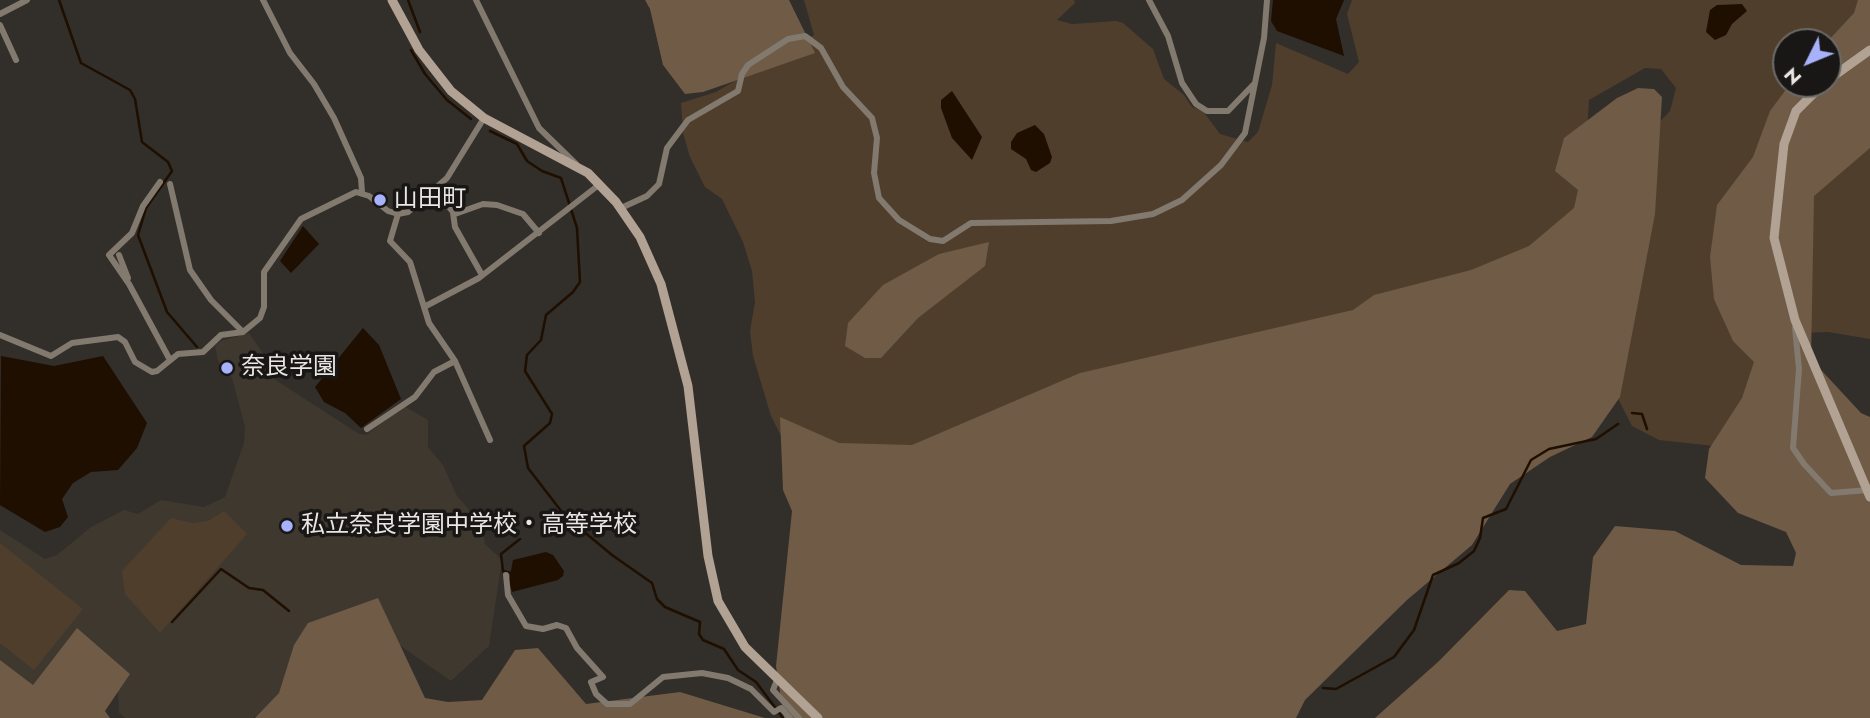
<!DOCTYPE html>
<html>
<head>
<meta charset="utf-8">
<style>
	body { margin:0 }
	#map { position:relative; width:1870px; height:718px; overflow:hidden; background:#322e2a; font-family:Jost,sans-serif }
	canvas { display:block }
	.north { position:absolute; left:1772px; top:28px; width:70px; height:70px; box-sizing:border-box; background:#181715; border:2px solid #6c6a67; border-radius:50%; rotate:227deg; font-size:19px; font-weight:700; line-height:28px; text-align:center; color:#e9e6e3 }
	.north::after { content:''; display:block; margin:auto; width:24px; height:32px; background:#a7b1fc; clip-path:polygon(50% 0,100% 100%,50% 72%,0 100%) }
</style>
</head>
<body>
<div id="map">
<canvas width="1870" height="718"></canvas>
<div class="north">N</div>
</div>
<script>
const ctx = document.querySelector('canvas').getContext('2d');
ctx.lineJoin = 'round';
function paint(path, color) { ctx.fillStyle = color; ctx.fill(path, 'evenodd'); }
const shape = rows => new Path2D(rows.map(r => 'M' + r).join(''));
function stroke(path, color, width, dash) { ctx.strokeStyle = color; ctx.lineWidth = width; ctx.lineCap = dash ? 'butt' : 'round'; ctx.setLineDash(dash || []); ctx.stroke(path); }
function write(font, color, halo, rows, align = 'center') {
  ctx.font = font + ' Jost,"Noto Sans JP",sans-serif'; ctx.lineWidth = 7; ctx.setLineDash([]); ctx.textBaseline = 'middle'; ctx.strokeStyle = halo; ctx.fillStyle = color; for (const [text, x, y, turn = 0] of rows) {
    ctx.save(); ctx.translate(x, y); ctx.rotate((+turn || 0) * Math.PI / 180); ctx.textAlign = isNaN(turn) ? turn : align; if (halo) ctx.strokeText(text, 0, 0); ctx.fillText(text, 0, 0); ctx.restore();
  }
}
paint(shape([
	[249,333,265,356,265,373,359,434,366,435,404,406,428,420,428,447,443,465,457,496,482,525,485,544,502,560,489,646,451,681,362,619,294,693,253,718,125,718,119,713,117,676,24,708,0,677,0,530,45,559,57,555,91,527,124,510,138,514,161,500,204,507,225,497,244,443,245,427,232,378,218,361,215,346,221,341]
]), '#3f382f');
paint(shape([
	[804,0,1074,0,1075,3,1057,20,1072,24,1116,21,1123,23,1153,49,1164,79,1184,95,1192,107,1203,111,1220,134,1248,142,1258,132,1272,85,1276,43,1348,74,1359,62,1347,14,1352,0,1870,0,1870,339,1828,332,1796,333,1751,450,1659,440,1632,426,1609,381,1642,140,1670,111,1676,88,1661,69,1645,68,1589,100,1586,150,1572,241,982,449,791,456,771,416,753,356,750,331,755,302,752,271,743,242,722,199,705,187,690,157,683,133,681,103,716,92,814,35],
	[1786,42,1828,42,1828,84,1786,84],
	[224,511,247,534,160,633,125,594,122,571,171,518,192,523,208,521],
	[0,543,83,609,34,670,0,643]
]), '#503e2c');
paint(shape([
	[645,0,789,0,815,53,703,92,685,94,663,65,650,9],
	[1858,0,1870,0,1870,148,1814,196,1811,359,1861,413,1870,417,1870,718,1375,718,1439,661,1509,590,1525,591,1557,631,1586,624,1593,557,1615,526,1675,531,1741,565,1793,566,1796,553,1786,532,1738,513,1705,478,1709,449,1742,398,1754,362,1733,341,1714,299,1710,257,1717,205,1753,157,1770,111,1790,84,1828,84,1827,42,1854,13],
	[1638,88,1654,89,1662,97,1655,214,1620,397,1592,437,1550,457,1510,484,1472,545,1407,600,1305,700,1296,718,784,718,776,666,792,511,783,490,780,417,839,443,912,445,1080,373,1353,310,1374,295,1471,270,1529,246,1574,208,1578,190,1555,171,1564,138,1617,98],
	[989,242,985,266,918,318,881,358,865,358,845,346,848,323,883,285,939,254],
	[378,598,425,698,448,702,482,700,515,650,538,648,586,704,680,692,765,718,255,718,279,693,294,645,308,623],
	[77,628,130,674,105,711,110,718,0,718,0,660,33,685]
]), '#6f5b46');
paint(shape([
	[1273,0,1344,0,1336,19,1344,56,1277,31,1271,21],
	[1742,4,1747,11,1732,24,1726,35,1715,40,1706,32,1710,10,1717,5],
	[952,91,982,137,972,160,952,138,941,108,941,100],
	[1035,125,1044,134,1052,157,1050,163,1036,172,1031,170,1026,159,1011,149,1011,142,1017,133],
	[303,226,319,244,291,273,280,261],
	[363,328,379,345,401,399,361,428,345,413,324,402,315,387],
	[1,356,54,366,103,356,147,423,137,448,118,470,91,472,73,483,62,499,68,517,60,527,45,532,0,505],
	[546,552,553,555,564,571,563,576,558,580,512,592,509,582,513,560]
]), '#1f0f00');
stroke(shape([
	[59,0,81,63,130,90,135,99,142,142,168,162,172,171,146,208,138,235,167,312,197,347],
	[408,0,420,32],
	[411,50,425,74,447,100,471,119],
	[490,131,517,144,527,161,542,171,561,178,577,228,580,282,573,292,546,315,541,340,527,355,525,371,552,414,550,423,524,446,528,468,565,516,612,555,652,583,657,599,665,607,700,622,699,634,703,640,724,649,738,670,756,682,783,718],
	[1632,413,1642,414,1647,429],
	[511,573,503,571,501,554,520,539],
	[172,622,221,569,249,588,263,590,289,611],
	[1323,688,1336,689,1394,657,1414,630,1433,575,1459,563,1474,551,1480,538,1483,518,1506,509,1531,460,1549,449,1596,439,1618,424]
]), '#1f0f00', 2.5);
stroke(shape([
	[263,0,290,53,314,84,334,118,361,178,362,192],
	[476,0,539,128,576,164],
	[1149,0,1168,36,1182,83,1196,104,1207,111,1228,111,1254,84],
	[0,14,27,0],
	[0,25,16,60],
	[160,182,143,206,132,233,109,255,129,284,170,360],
	[170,184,190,270,211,300,243,332],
	[435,191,455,214,483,204,497,205,523,214,539,233],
	[621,208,647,196,659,184,667,148,688,120,738,91,742,74,748,65,788,39,805,36,821,48,843,87,872,118,877,138,874,173,879,198,899,220,930,239,943,241,971,223,1111,221,1153,214,1182,200,1221,165,1245,133,1264,38,1267,0],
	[453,213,455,227,482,275],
	[398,214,390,241,410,262,429,323,455,361,490,440],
	[119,255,128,278],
	[424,307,479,278,600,184],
	[1795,328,1799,369,1793,448,1804,464,1831,493,1868,490],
	[0,335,51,356,72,343,118,337,125,342,135,362,152,372,157,371,178,354,203,352,221,335,243,332,260,318,264,307,264,272,301,219,356,192,369,196,388,211,398,214,408,212,447,178,484,118],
	[367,429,415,397,434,372,455,361],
	[506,575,508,595,526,626,543,629,557,625,566,628,577,648,603,677,591,682,596,694,607,704,630,704,663,677,702,673,728,678,751,689,774,712,781,708,790,718],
	[777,680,773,690,799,718]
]), '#82796f', 6);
stroke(shape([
	[392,0,419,50,451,91,484,118,588,173,616,202,640,237,661,284,688,386,708,556,718,601,745,647,818,718],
	[1828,80,1870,50],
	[1823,84,1796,111,1784,144,1774,238,1795,320,1870,497]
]), '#b1a293', 9);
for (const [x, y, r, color] of [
	[380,200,7,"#a7b1fc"],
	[227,368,7,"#a7b1fc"],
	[287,526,7,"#a7b1fc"]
]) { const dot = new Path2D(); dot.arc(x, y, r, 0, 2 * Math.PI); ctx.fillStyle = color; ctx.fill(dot); stroke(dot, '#181715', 2.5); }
write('24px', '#e9e6e3', '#181715', [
	["山田町",394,200],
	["奈良学園",241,368],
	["私立奈良学園中学校・高等学校",301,526]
], 'left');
</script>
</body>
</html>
